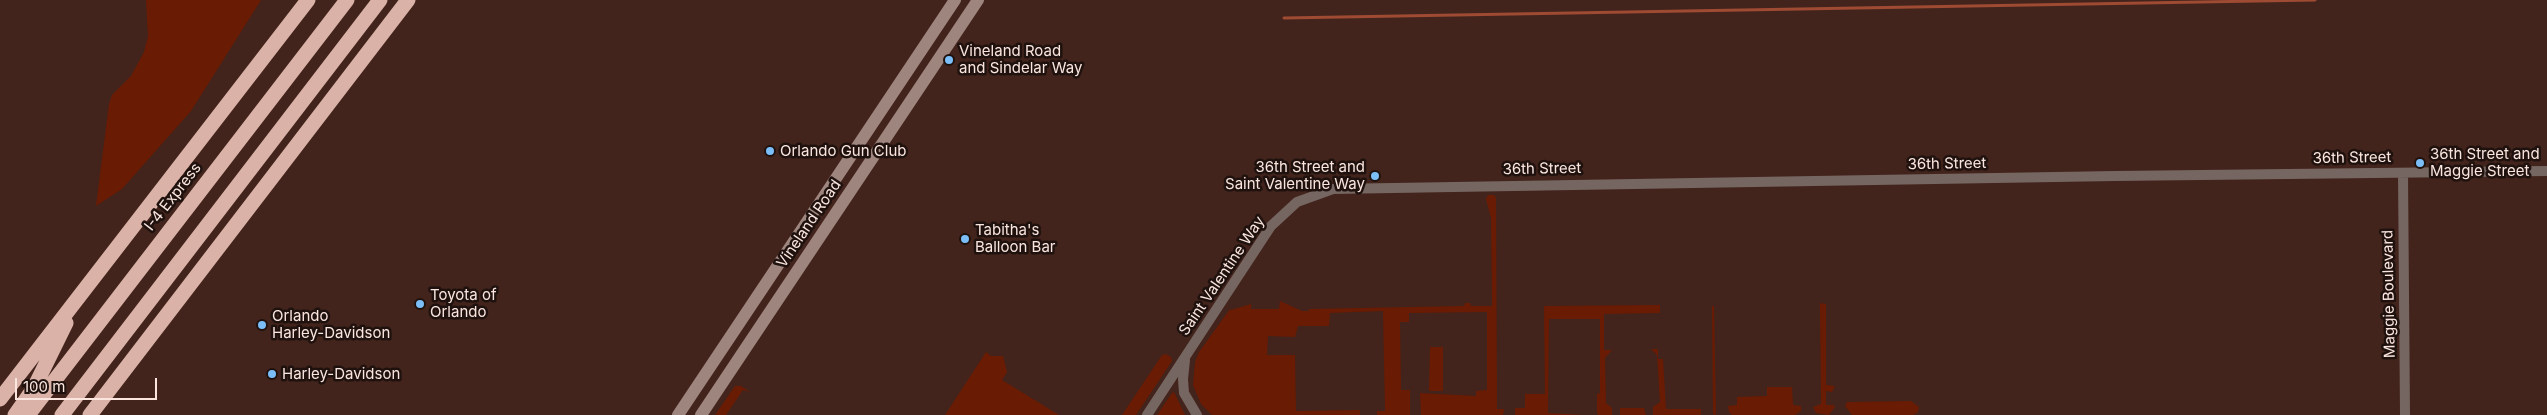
<!DOCTYPE html>
<html>
<head>
<meta charset="utf-8">
<style>
	body { margin:0 }
	#map { position:relative; width:2547px; height:415px; overflow:hidden; background:#42241c; font-family:Inter,sans-serif }
	canvas { display:block }
	.scale { position:absolute; left:15px; top:378px; width:142px; height:22px; box-sizing:border-box; border:2px solid #fae5df; border-top:0; padding-left:6px; font-size:15px; line-height:18px; white-space:nowrap; color:#fae5df; -webkit-text-stroke:4px #1f120e; paint-order:stroke }
</style>
</head>
<body>
<div id="map">
<canvas width="2547" height="415"></canvas>
<div class="scale">100 m</div>
</div>
<script>
const ctx = document.querySelector('canvas').getContext('2d');
ctx.lineJoin = 'round';
function paint(path, color) { ctx.fillStyle = color; ctx.fill(path, 'evenodd'); }
const shape = rows => new Path2D(rows.map(r => 'M' + r).join(''));
function stroke(path, color, width, dash) { ctx.strokeStyle = color; ctx.lineWidth = width; ctx.lineCap = dash ? 'butt' : 'round'; ctx.setLineDash(dash || []); ctx.stroke(path); }
function write(font, color, halo, rows, align = 'center') {
  ctx.font = font + ' Inter,sans-serif'; ctx.lineWidth = 5; ctx.setLineDash([]); ctx.textBaseline = 'middle'; ctx.strokeStyle = halo; ctx.fillStyle = color; for (const [text, x, y, turn = 0] of rows) {
    ctx.save(); ctx.translate(x, y); ctx.rotate((+turn || 0) * Math.PI / 180); ctx.textAlign = isNaN(turn) ? turn : align; if (halo) ctx.strokeText(text, 0, 0); ctx.fillText(text, 0, 0); ctx.restore();
  }
}
paint(shape([
	[146,0,261,0,191,111,122,189,96,206,109,104,112,95,131,76,144,52,148,36],
	[1488,195,1494,195,1496,198,1497,409,1504,409,1503,415,1421,415,1420,393,1476,396,1476,391,1487,390,1487,312,1409,313,1409,322,1400,322,1401,390,1410,390,1410,415,1377,415,1377,411,1385,411,1383,311,1330,313,1329,326,1298,326,1295,337,1268,336,1267,355,1295,355,1296,411,1360,410,1360,415,1212,415,1201,404,1193,385,1195,362,1199,352,1235,302,1230,309,1231,310,1251,304,1251,309,1279,309,1280,301,1302,311,1309,311,1309,309,1464,306,1465,303,1470,303,1471,306,1492,306,1491,218,1486,199],
	[1820,303,1826,304,1826,385,1835,386,1832,392,1826,391,1826,405,1834,405,1835,407,1829,415,1816,413,1813,407,1821,404],
	[1660,305,1660,313,1604,314,1604,350,1612,350,1605,358,1606,403,1612,408,1612,415,1598,415,1597,413,1597,394,1600,393,1600,319,1549,319,1548,413,1585,415,1515,415,1515,408,1525,408,1525,394,1545,394,1544,306],
	[1712,306,1714,306,1716,415,1713,414],
	[1430,347,1443,347,1443,391,1429,391],
	[1651,349,1658,349,1658,359,1663,359,1666,409,1701,409,1701,415,1653,415,1653,407,1660,402,1657,355],
	[986,352,991,356,1003,356,1007,372,1002,380,1059,415,945,415],
	[1166,354,1171,357,1172,361,1136,415,1122,415,1162,355],
	[735,386,741,386,750,392,743,390,726,415,715,415],
	[1767,387,1792,387,1793,405,1801,406,1801,411,1795,415,1732,415,1729,412,1728,406,1737,405,1737,397,1767,396],
	[1174,392,1185,415,1157,415,1172,393],
	[1911,401,1919,407,1918,412,1913,415,1852,415,1845,406,1847,402],
	[1620,408,1644,408,1646,415,1620,415]
]), '#6a1b03');
stroke(shape([
	[1284,18,2315,0]
]), '#9f4a33', 3);
stroke(shape([
	[2403,173,2405,415],
	[1185,360,1183,379,1184,393,1197,415],
	[1147,415,1271,226,1297,202,1333,189,2115,176,2547,171]
]), '#766661', 10);
stroke(shape([
	[678,415,955,0],
	[701,415,978,0]
]), '#9e857e', 12);
stroke(shape([
	[0,399,308,0],
	[15,415,34,388,66,323],
	[28,415,347,0],
	[62,415,380,0],
	[90,415,408,0]
]), '#dab2a7', 15);
for (const [x, y, r, color] of [
	[949,60,5,"#7bbef8"],
	[770,151,5,"#7bbef8"],
	[2420,163,5,"#7bbef8"],
	[1375,176,5,"#7bbef8"],
	[965,239,5,"#7bbef8"],
	[420,304,5,"#7bbef8"],
	[262,325,5,"#7bbef8"],
	[272,374,5,"#7bbef8"]
]) { const dot = new Path2D(); dot.arc(x, y, r, 0, 2 * Math.PI); ctx.fillStyle = color; ctx.fill(dot); stroke(dot, '#1f120e', 2); }
write('15px', '#fae5df', '#1f120e', [
	["Vineland Road",959,51],
	["and Sindelar Way",959,68],
	["Orlando Gun Club",780,151],
	["36th Street and",2430,154],
	["Maggie Street",2430,171],
	["36th Street and",1365,167,"right"],
	["Saint Valentine Way",1365,184,"right"],
	["Tabitha's",975,230],
	["Balloon Bar",975,247],
	["Toyota of",430,295],
	["Orlando",430,312],
	["Orlando",272,316],
	["Harley-Davidson",272,333],
	["Harley-Davidson",282,374]
], 'left');
write('15px', '#fae5df', '#1f120e', [
	["36th Street",2352,158,-1],
	["36th Street",1947,164,-1],
	["36th Street",1542,169,-1],
	["I-4 Express",173,197,-52],
	["Vineland Road",809,224,-56],
	["Saint Valentine Way",1222,276,-56],
	["Maggie Boulevard",2389,294,-91]
]);
</script>
</body>
</html>
